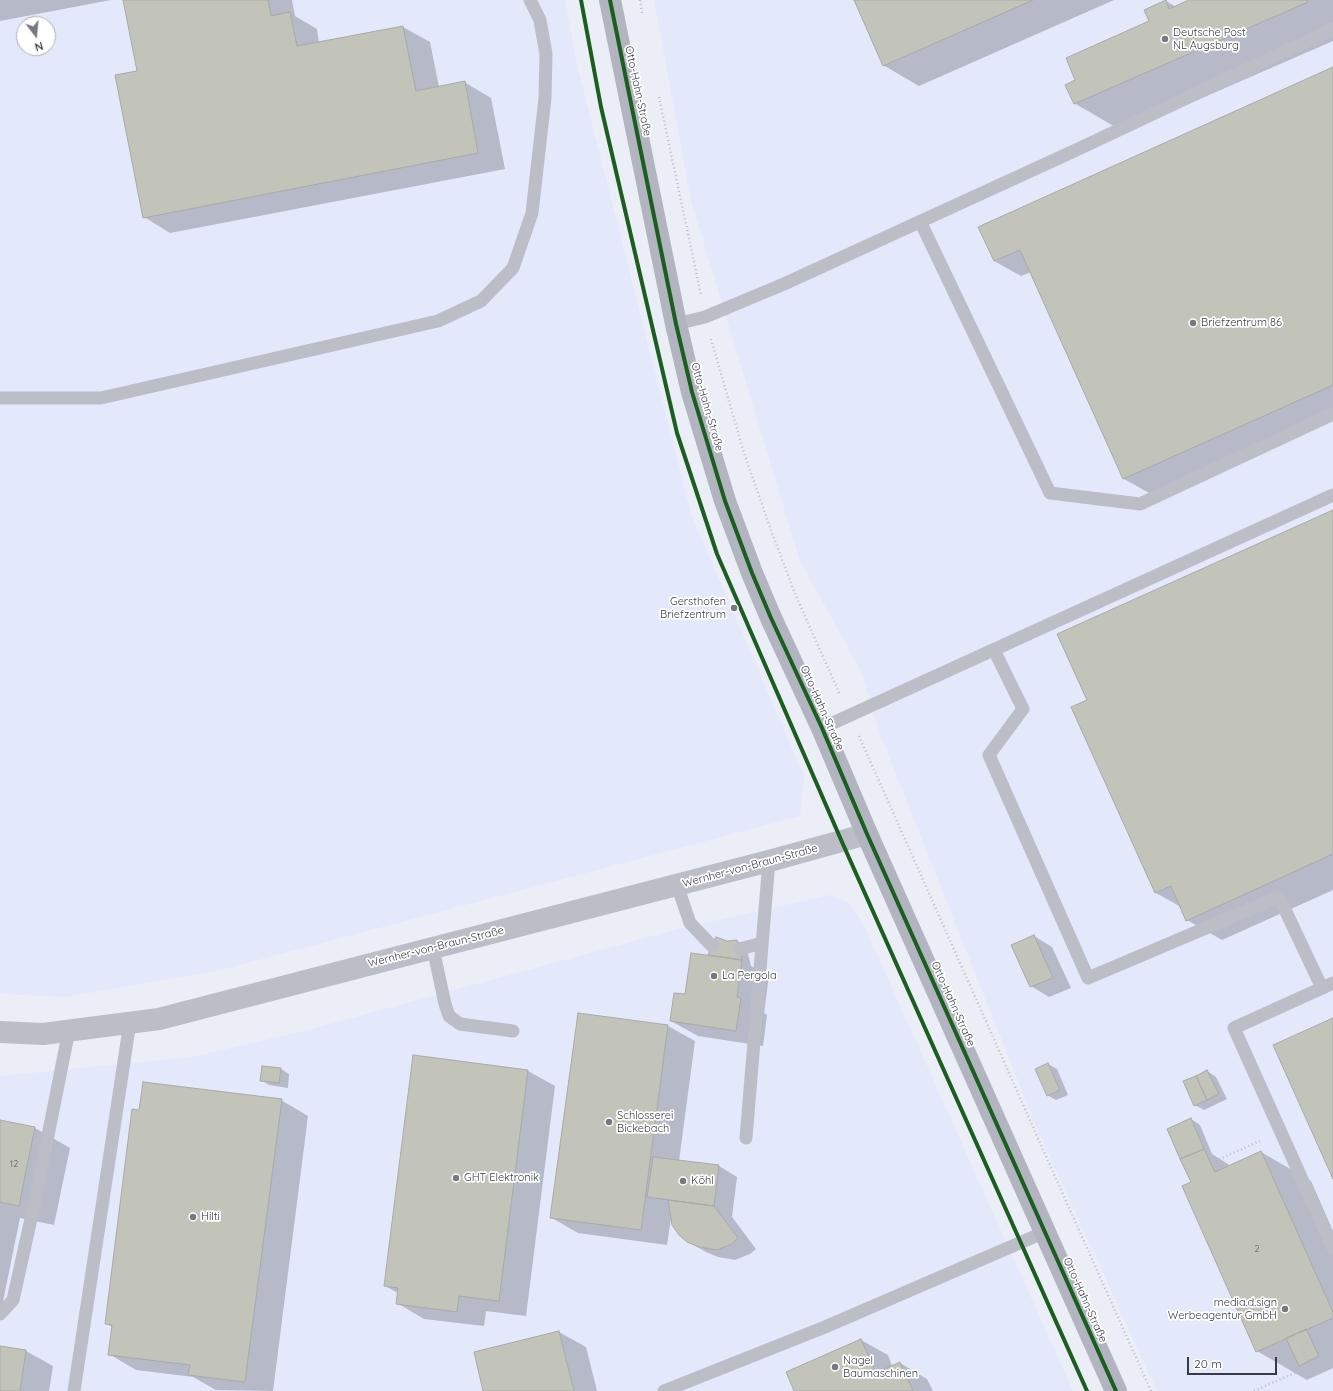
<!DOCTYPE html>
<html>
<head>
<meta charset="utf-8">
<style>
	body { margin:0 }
	#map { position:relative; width:1333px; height:1391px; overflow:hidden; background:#eceef7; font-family:Quicksand,sans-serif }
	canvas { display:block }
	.north { position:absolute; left:16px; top:16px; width:40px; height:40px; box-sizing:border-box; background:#fff; border:1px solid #afb0b4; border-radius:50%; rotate:164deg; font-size:11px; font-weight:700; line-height:16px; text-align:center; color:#373a44 }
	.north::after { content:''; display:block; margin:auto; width:14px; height:18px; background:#767983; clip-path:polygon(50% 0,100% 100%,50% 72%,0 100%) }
	.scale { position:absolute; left:1187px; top:1357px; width:90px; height:18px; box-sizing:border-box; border:2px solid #373a44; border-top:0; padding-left:5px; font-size:12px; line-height:14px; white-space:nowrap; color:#373a44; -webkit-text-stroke:3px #fff; paint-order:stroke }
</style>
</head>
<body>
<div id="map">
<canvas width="1333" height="1391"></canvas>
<div class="north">N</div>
<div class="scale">20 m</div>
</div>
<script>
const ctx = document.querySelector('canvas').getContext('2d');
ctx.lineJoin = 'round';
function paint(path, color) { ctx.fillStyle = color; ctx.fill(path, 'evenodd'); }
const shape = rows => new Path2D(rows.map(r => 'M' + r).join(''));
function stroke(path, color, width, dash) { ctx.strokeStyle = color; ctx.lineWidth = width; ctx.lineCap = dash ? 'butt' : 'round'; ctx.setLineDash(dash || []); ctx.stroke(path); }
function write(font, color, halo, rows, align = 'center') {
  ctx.font = font + ' Quicksand,sans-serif'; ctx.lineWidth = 3.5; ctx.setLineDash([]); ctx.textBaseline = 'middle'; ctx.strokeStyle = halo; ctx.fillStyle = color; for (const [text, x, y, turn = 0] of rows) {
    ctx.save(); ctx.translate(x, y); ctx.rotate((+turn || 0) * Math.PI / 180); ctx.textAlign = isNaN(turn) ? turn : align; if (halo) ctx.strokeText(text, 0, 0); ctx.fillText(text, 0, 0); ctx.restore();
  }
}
paint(shape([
	[0,0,565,0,577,64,691,514,804,776,800,816,221,970,66,997,0,994],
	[24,24,48,24,48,48,24,48],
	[654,0,1333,0,1333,1391,1157,1391,1037,1129,880,734,861,671,800,561,691,201],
	[830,895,849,903,863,923,1073,1391,0,1391,0,1076,192,1057,308,1030,682,928]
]), '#e3e8fb');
paint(shape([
	[0,0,111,0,0,21],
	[124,0,292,0,295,16,317,29,319,43,403,27,430,42,439,87,464,82,491,98,505,169,170,233,144,217,138,72],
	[855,0,1114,0,919,86,883,65],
	[1192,0,1333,0,1333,41,1124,132,1074,103,1077,80,1150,22,1166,1,1176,7],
	[1333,68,1333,412,1151,494,1124,479,1031,272,1021,276,994,261],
	[1333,511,1333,890,1222,940,1187,920,1181,907,1156,893,1072,707,1088,700],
	[1034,936,1052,947,1071,988,1049,997,1031,986],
	[716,938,727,942,737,941,746,946,751,966,769,976,764,1013,767,1015,763,1046,698,1036,671,1021,708,956],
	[579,1014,668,1026,695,1041,679,1161,719,1166,737,1177,732,1217,756,1249,750,1254,735,1260,718,1257,706,1252,687,1241,671,1218,667,1245,578,1233,552,1218],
	[414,1056,528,1071,555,1086,526,1316,486,1311,484,1326,424,1319,397,1303,398,1293,385,1286],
	[1048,1064,1057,1069,1068,1095,1056,1100,1047,1095],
	[281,1069,289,1074,288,1088,269,1085,261,1080],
	[1207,1071,1216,1077,1227,1099,1204,1110,1195,1105],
	[281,1100,308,1116,273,1391,216,1390,193,1377,136,1370,109,1354,113,1327,106,1324,140,1111],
	[1191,1119,1200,1125,1212,1154,1231,1166,1261,1152,1311,1181,1333,1231,1333,1368,1307,1380,1257,1351,1192,1183],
	[0,1121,35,1128,70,1148,54,1225,20,1218,0,1316],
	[559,1332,586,1347,597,1391,484,1391],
	[861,1340,888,1355,892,1366,900,1363,927,1379,933,1391,795,1391],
	[0,1347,26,1351,53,1366,49,1391,0,1391]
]), '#0003');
const building = shape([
	[123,0,268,0,271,16,290,12,297,46,403,26,416,91,465,81,478,153,143,218,115,75,137,71,123,0],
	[854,0,1033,0,883,66,854,0],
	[1166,0,1169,9,1189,0,1307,0,1308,2,1074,104,1065,85,1075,80,1066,58,1149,21,1144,10,1166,0],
	[1333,67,1333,385,1123,479,1020,250,994,261,978,227,1333,67],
	[1333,510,1333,854,1186,921,1171,886,1155,893,1071,707,1087,700,1057,634,1333,510],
	[1034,935,1053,978,1030,987,1011,945,1034,935],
	[716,937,727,941,737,940,742,960,708,955,716,937],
	[691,953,742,960,737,997,741,998,736,1031,670,1021,674,993,685,994,691,953],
	[578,1013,668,1025,641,1230,550,1218,578,1013],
	[1333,1018,1333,1179,1273,1045,1333,1018],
	[413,1055,528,1070,499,1301,459,1296,457,1312,396,1304,398,1288,384,1286,413,1055],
	[1048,1063,1060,1090,1047,1096,1035,1069,1048,1063],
	[262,1066,281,1068,279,1083,260,1081,262,1066],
	[1207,1070,1219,1094,1207,1100,1196,1076,1207,1070],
	[1196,1076,1207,1100,1194,1106,1183,1081,1196,1076],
	[143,1082,282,1099,245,1382,188,1375,190,1365,108,1355,112,1325,105,1324,132,1109,139,1110,143,1082],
	[1191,1118,1204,1149,1180,1159,1167,1129,1191,1118],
	[0,1120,35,1127,19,1206,0,1202,0,1120],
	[1204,1149,1215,1172,1261,1151,1333,1312,1333,1318,1256,1352,1182,1186,1191,1182,1180,1159,1204,1149],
	[653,1157,719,1165,714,1206,647,1197,653,1157],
	[668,1200,714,1206,738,1238,732,1244,717,1250,699,1247,687,1242,679,1235,672,1225,668,1200],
	[1306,1329,1319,1356,1299,1366,1286,1338,1306,1329],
	[559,1331,574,1391,483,1391,474,1352,559,1331],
	[861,1339,876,1373,900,1362,913,1391,794,1391,786,1372,861,1339],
	[0,1346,26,1350,20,1391,0,1391,0,1346]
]);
paint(building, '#c2c4b9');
stroke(building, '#a9aaa9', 1);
stroke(shape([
	[640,0,642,13],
	[659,97,701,295],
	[711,339,744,453,772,533,796,596,840,695],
	[859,736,1041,1145,1151,1391],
	[1221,1169,1217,1160,1260,1141],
	[1296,1334,1311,1365],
	[1254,1391,1333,1356]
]), '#bbbdc6', 2.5, [1, 3]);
stroke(shape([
	[920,221,1050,493,1140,504,1333,414],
	[676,324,705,317,784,284,1074,151,1333,29],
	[0,398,101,398,438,321,481,301,513,268,532,213,545,98,546,54,540,20,530,0],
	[994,650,1023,709,989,755,1088,978,1279,897,1322,988],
	[822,728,1333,495],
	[677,885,690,923,712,946],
	[433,948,445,1004,449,1016,460,1024,513,1031],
	[740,949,762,943],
	[1333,983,1234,1028,1333,1248],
	[746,1138,769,861],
	[0,1314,13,1300,35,1201,69,1030],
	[74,1391,130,1022],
	[664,1391,825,1327,1045,1232]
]), '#bcbec7', 13);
stroke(shape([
	[0,1032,43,1034,159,1019,769,861,867,834]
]), '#bcbec7', 22);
stroke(shape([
	[610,0,676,324,692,392,725,501,752,573,771,618,822,728,867,834,1116,1391]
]), '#b2b4c0', 22);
stroke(shape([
	[581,0,601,107,677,433,717,554,842,842,1087,1391],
	[610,0,676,324,692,392,725,501,752,573,771,618,822,728,867,834,1116,1391]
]), '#1b5e20', 4);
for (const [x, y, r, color] of [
	[1165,39,4,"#767983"],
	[1193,323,4,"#767983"],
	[734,608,4,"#767983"],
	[714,976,4,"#767983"],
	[609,1122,4,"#767983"],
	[456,1178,4,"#767983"],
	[683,1181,4,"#767983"],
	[193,1217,4,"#767983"],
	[1285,1309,4,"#767983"],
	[835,1367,4,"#767983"]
]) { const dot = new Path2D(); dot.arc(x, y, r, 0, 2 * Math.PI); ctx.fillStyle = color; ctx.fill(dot); stroke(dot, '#fff', 1.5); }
write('9px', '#5a5c61', null, [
	["12",14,1164],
	["2",1257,1249]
]);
write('11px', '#373a44', '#fff', [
	["Deutsche Post",1173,33],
	["NL Augsburg",1173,46],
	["Briefzentrum 86",1201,323],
	["Gersthofen",726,602,"right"],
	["Briefzentrum",726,615,"right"],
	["La Pergola",722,976],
	["Schlosserei",617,1116],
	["Bickebach",617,1129],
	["GHT Elektronik",464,1178],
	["Köhl",691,1181],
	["Hilti",201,1217],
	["media.d.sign",1277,1303,"right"],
	["Werbeagentur GmbH",1277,1316,"right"],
	["Nagel",843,1361],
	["Baumaschinen",843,1374]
], 'left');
write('11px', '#373a44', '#fff', [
	["Otto-Hahn-Straße",638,91,78],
	["Otto-Hahn-Straße",707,407,74],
	["Otto-Hahn-Straße",822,708,66],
	["Wernher-von-Braun-Straße",750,866,-15],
	["Wernher-von-Braun-Straße",436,947,-14],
	["Otto-Hahn-Straße",953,1004,66],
	["Otto-Hahn-Straße",1085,1300,66]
]);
</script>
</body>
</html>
